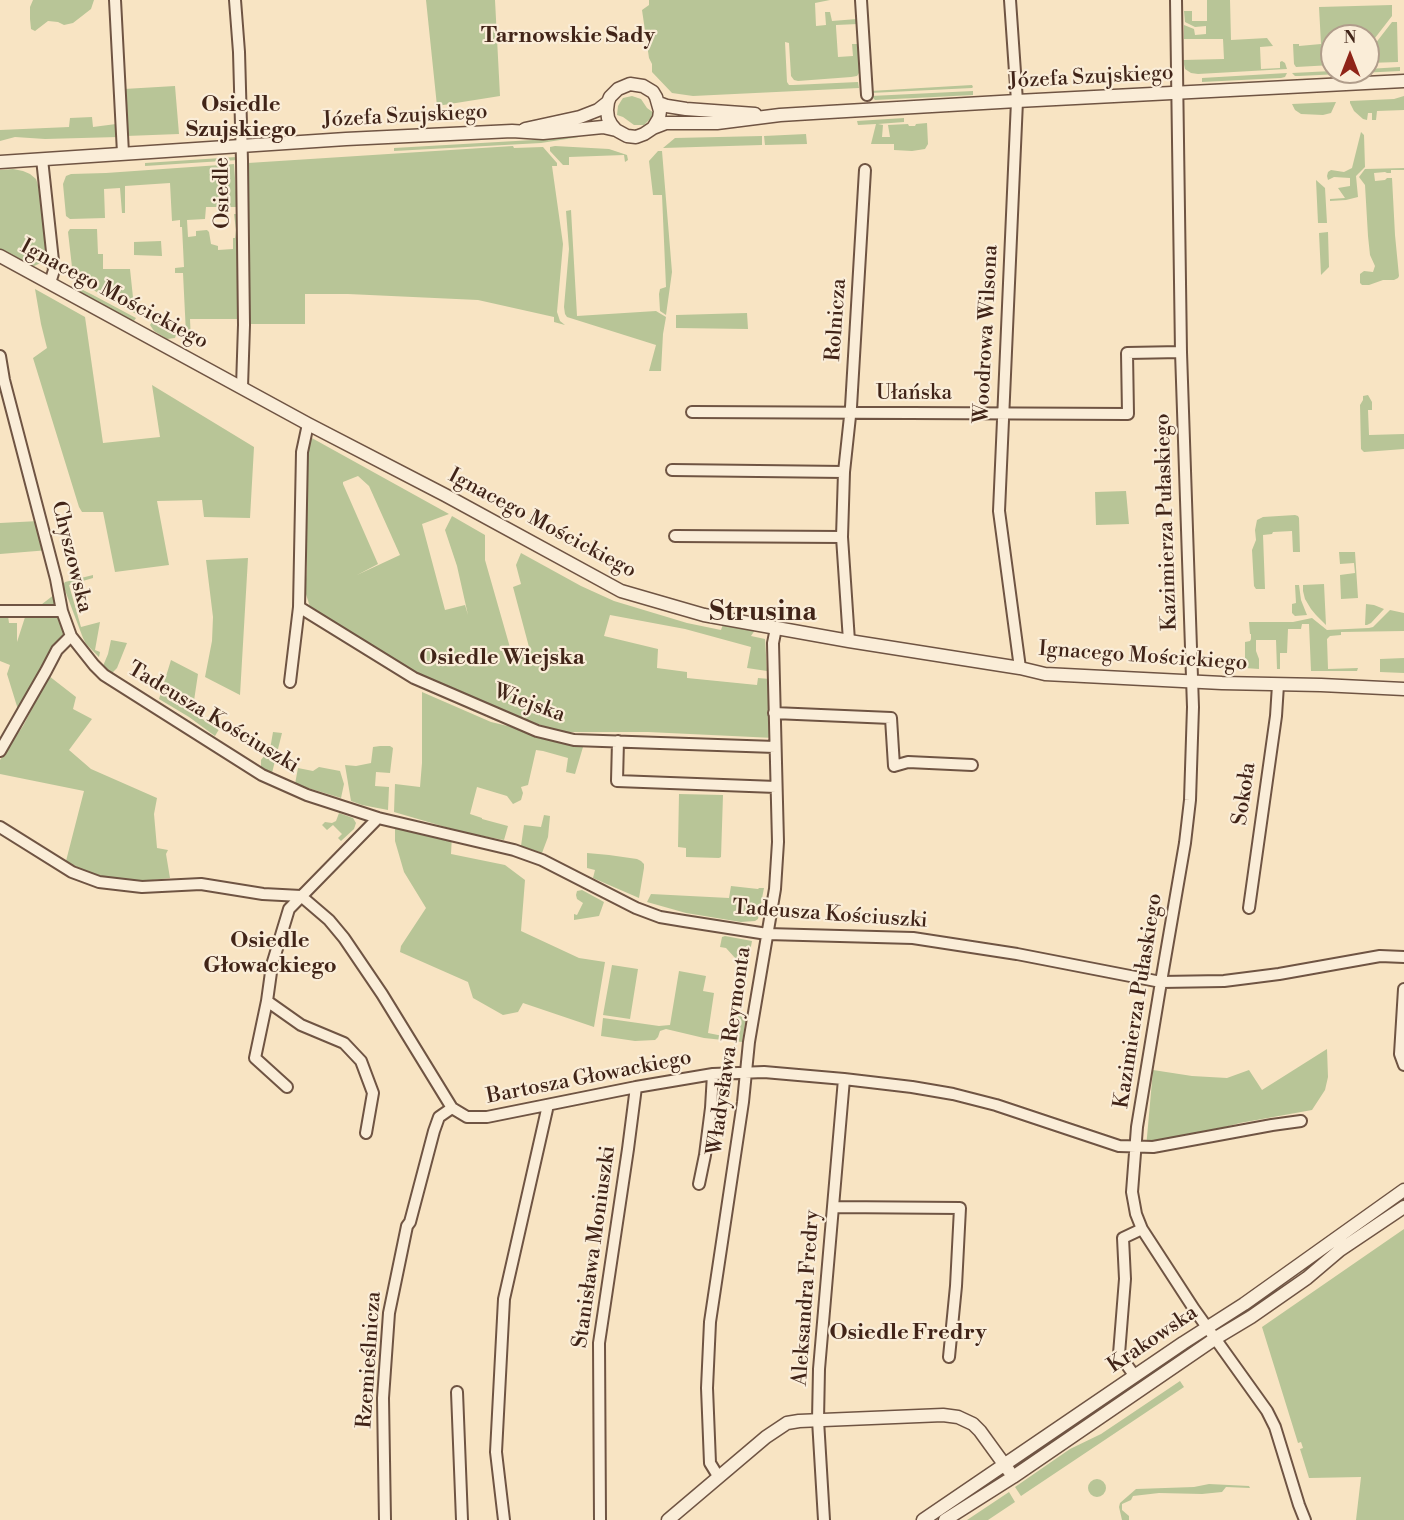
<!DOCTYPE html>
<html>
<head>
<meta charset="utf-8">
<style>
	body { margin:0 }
	#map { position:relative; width:1404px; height:1520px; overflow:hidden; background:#f8e4c3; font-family:"Libre Bodoni",serif }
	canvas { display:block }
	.north { position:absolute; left:1320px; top:24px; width:60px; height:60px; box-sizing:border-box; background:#faedd8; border:2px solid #b09d8b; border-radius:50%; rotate:0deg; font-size:16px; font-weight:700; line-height:24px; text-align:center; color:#412418 }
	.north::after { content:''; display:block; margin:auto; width:21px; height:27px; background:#8f2418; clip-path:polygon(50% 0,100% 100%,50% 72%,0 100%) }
</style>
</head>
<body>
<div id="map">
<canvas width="1404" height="1520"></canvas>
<div class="north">N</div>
</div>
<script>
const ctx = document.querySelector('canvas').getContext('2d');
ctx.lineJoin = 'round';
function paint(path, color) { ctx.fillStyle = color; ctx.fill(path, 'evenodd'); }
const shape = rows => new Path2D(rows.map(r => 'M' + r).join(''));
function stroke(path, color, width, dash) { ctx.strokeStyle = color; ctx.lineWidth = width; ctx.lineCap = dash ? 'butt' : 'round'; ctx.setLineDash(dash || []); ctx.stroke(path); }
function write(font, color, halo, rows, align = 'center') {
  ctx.font = font + ' "Libre Bodoni",serif'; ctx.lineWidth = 4.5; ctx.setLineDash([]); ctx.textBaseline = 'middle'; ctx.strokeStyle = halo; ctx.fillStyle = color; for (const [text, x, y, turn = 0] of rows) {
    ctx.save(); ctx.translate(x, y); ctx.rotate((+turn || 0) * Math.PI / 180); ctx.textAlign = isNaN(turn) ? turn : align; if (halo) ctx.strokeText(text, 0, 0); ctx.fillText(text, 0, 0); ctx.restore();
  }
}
paint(shape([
	[33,0,94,0,91,9,73,23,64,25,58,22,48,21,35,31,31,29,30,19,30,7],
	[426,0,495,0,500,96,437,106],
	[649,0,830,0,815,3,816,26,826,25,825,12,830,12,832,21,857,19,858,24,836,25,836,27,838,57,853,56,852,44,859,44,861,70,857,76,851,77,798,81,794,80,791,76,789,43,785,42,787,82,789,85,793,85,858,82,859,88,693,96,672,93,652,72,652,64,649,58,642,10,649,5],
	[1207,0,1230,0,1231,40,1267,38,1273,46,1260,47,1261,69,1280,68,1280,62,1282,61,1285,63,1287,69,1198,74,1191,73,1185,69,1183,60,1224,59,1223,39,1184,39,1184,25,1194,29,1195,35,1206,34,1206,26,1195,27,1185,22,1184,11,1192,11,1192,21,1207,21],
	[1392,5,1392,16,1368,47,1368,36,1332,36,1332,65,1296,67,1294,64,1293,44,1299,44,1299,46,1321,44,1319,7],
	[1392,22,1397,22,1398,62,1368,63,1368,53],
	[1400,67,1400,71,1299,76,1295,76,1292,73,1332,71,1332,72,1368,72,1368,69],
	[1287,73,1285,77,1281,78,1202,82,1202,78],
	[972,85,973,87,972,88,870,93,870,91],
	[175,86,179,134,126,136,124,89],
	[973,91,973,95,875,100,871,96],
	[632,96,641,99,647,108,654,113,651,118,644,125,634,125,623,117,617,115,618,106,621,101,623,98],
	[1404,96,1404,110,1377,111,1376,120,1372,120,1372,113,1368,113,1367,120,1363,119,1354,111,1350,103,1350,101,1394,99],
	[1336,102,1331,113,1323,115,1301,114,1295,110,1292,104],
	[92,117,93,127,116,124,118,137,45,139,15,137,0,141,0,130,69,127,70,118],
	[904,118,904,122,878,124,883,125,882,137,890,137,888,125,908,124,909,126,915,126,916,124,927,123,928,144,925,149,912,151,894,150,894,144,871,144,876,124,858,125,857,121],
	[1361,132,1364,135,1365,167,1356,176,1358,197,1346,200,1330,201,1330,199,1345,198,1338,188,1350,186,1350,178,1334,177,1328,180,1327,176,1328,172,1331,170,1344,172,1352,168],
	[806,134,807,144,765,145,764,136],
	[579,135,579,137,541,143,394,151,394,148,533,140],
	[762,136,762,145,663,148,675,138],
	[513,146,514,148,543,147,557,163,557,166,552,166,563,244,557,312,560,321,565,325,554,322,554,317,478,300,348,294,305,294,305,324,247,324,248,163],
	[555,146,609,149,627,155,628,160,625,162,624,155,569,157,569,165,563,165,550,151,550,147],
	[658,151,662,151,672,272,666,315,660,311,659,294,660,289,666,287,662,195,653,195,649,161],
	[236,157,238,160,145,166,145,163],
	[234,164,237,207,206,207,205,219,187,220,188,237,196,236,196,231,207,230,209,232,211,244,218,246,218,250,233,249,233,238,235,238,236,230,234,214,237,214,239,319,190,319,191,342,185,338,186,334,183,273,175,273,175,268,184,267,182,227,180,227,180,220,172,221,170,183,125,186,125,213,122,213,120,188,104,189,105,218,70,219,66,216,63,184,66,176,71,174,106,173],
	[1404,168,1404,170,1391,170,1391,173,1387,173,1385,172,1374,173,1375,181,1385,180,1387,178,1392,178,1395,235,1399,276,1398,278,1394,280,1383,280,1369,285,1362,285,1360,283,1360,274,1364,271,1373,272,1375,266,1370,255,1368,236,1365,185,1359,177,1365,169],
	[13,169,23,171,30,174,36,179,39,188,47,253,43,262,34,266,30,266,0,250,0,170],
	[1316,180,1325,188,1327,223,1318,223],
	[571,210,577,316,656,311,666,317,663,334,661,371,649,371,656,345,567,317,565,314,564,307,569,249,566,211],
	[70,229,97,229,98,254,103,254,103,269,130,269,134,307,141,308,138,315,77,281,72,267,68,232],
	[1328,232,1329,267,1321,275,1319,233],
	[161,241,162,256,134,255,134,242],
	[35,289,85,317,103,443,160,437,152,385,254,447,250,518,204,517,202,500,157,501,169,565,115,572,103,512,82,512,79,507,33,358,47,348,41,324],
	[81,289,93,295,136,318,134,321,128,319,79,293],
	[747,313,748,329,676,328,676,315],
	[156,320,161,320,173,327,176,331,176,335,175,338,167,339,154,331,150,325,152,322],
	[1368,395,1372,402,1372,410,1368,410,1369,435,1404,434,1404,449,1364,452,1361,449,1360,405,1363,400,1363,396],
	[310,437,449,514,422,524,445,610,465,605,468,615,457,566,445,530,452,516,485,535,485,560,511,651,529,647,513,587,521,584,516,565,521,553,581,586,614,601,687,623,721,630,723,624,755,630,751,636,765,639,767,671,747,668,751,647,685,629,610,615,604,636,658,649,657,668,687,672,687,678,757,685,758,678,770,679,774,738,648,732,564,732,540,725,420,677,310,607,305,591,307,567,305,511,302,452],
	[358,476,369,486,400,555,357,575,378,564,343,484,343,482],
	[1126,491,1129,524,1096,525,1095,492],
	[1295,515,1298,516,1299,518,1300,552,1293,552,1292,531,1273,532,1272,534,1263,535,1265,589,1256,589,1254,586,1252,550,1256,540,1255,530,1257,520,1263,517],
	[39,521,49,550,0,554,0,523],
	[1339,552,1355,552,1358,598,1341,599,1340,575,1355,573,1354,563,1340,564],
	[248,558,240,695,205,677,212,641,213,617,206,560],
	[93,575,93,578,69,585,81,627,100,622,95,650,100,652,99,657,86,644,83,638,63,585,65,582],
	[1324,584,1326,625,1327,626,1316,615,1311,609,1305,599,1303,591,1303,585],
	[1295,585,1299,585,1301,600,1307,615,1295,616,1292,613,1292,604,1296,603],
	[59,591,71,636,20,716,7,674,10,665,0,661,0,616,8,616,9,623,17,623,17,642,27,611,33,611],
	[1366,604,1374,605,1384,609,1371,623,1367,625,1365,625],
	[1390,610,1404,613,1404,631,1341,632,1341,635,1330,636,1327,639,1328,669,1358,668,1357,671,1311,671,1309,624,1302,624,1301,629,1288,629,1287,653,1280,653,1280,669,1277,669,1276,640,1256,640,1256,651,1259,659,1259,669,1245,668,1245,642,1250,641,1251,639,1251,634,1250,634,1249,622,1293,622,1312,618,1327,630,1369,628,1373,627],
	[111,640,127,643,117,668,112,673,103,666,108,654],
	[1404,658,1404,673,1380,672,1380,659],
	[171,660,198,674,192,714,212,724,221,726,215,736,189,717,159,699],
	[49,676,76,697,73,709,92,719,69,750,91,769,157,798,154,814,157,848,168,850,166,854,170,878,135,882,106,877,87,872,66,861,84,791,0,774,0,760,23,726],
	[422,692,491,722,516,728,539,738,583,747,575,774,566,772,568,758,543,751,536,750,528,785,521,787,523,793,521,800,513,804,507,796,477,787,470,814,482,818,482,819,508,826,504,840,466,833,394,812,395,784,420,787,422,763],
	[273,732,282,733,272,773,261,767,261,760,265,755,269,755],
	[380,746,390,746,393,748,390,773,376,772,375,786,389,787,388,810,362,805,351,801,345,765,356,766,371,763,373,747],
	[319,767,340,771,344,784,341,798,295,784,298,768,313,771],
	[679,794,723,795,721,857,719,858,686,857,686,848,678,847],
	[339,813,353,818,356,823,354,829,341,841,338,838,342,834,333,825,327,830,322,825,325,822,332,823,336,821],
	[544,815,550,816,548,837,542,853,521,846,524,825,541,827],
	[395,822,452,835,451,854,505,865,525,880,521,931,579,958,605,962,594,1027,523,1003,518,1012,503,1015,473,998,468,982,400,952,401,946,426,908,404,872,395,841],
	[587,853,609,855,637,859,641,861,644,864,644,868,639,898,593,878,595,870,587,868],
	[731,886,758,889,759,888,764,888,758,919,755,921,741,922,686,913,647,902,651,894,729,898],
	[582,890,604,902,599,916,574,920,574,914,577,915,583,903,577,899,576,895,577,891],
	[725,936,752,941,748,962,742,959,736,959,726,948,720,947,722,937],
	[612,965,638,969,630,1019,603,1015],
	[679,971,706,976,703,991,714,993,708,1033,723,1036,724,1032,735,1033,738,1016,746,1017,742,1042,704,1038,666,1029,660,1031,658,1037,655,1040,635,1041,601,1036,603,1018,659,1026,670,1025],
	[1327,1049,1328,1077,1325,1090,1312,1110,1240,1123,1146,1148,1153,1070,1192,1076,1227,1078,1249,1070,1262,1090],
	[1404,1229,1404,1520,1356,1520,1361,1477,1309,1478,1300,1449,1303,1448,1301,1442,1298,1443,1262,1327],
	[1180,1381,1184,1387,1021,1496,1015,1487,1070,1449,1101,1434],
	'1088 1488a9 9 0 1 1 18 0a9 9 0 1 1-18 0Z',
	[1209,1484,1249,1486,1250,1488,1226,1487,1222,1492,1202,1494,1159,1493,1133,1496,1131,1500,1122,1504,1122,1510,1129,1516,1129,1520,1122,1520,1119,1507,1120,1503,1136,1489,1194,1487],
	[1009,1492,1015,1502,988,1520,967,1520]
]), '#b8c597');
const minor = shape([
	[115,0,123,153],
	[235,0,239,52,242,161,244,325,242,387],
	[861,0,867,95],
	[1010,0,1017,101,999,511,1020,668],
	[1176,0,1181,352,1193,707,1190,800,1185,843,1161,982,1137,1127,1132,1192,1136,1214,1142,1229,1194,1309,1267,1411,1275,1427,1299,1505,1305,1520],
	[42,159,54,270,50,283],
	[0,356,4,380,56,579,62,611,71,636,94,665,104,675,262,775,307,795,378,818,514,850,542,860,636,908,660,917,684,921,767,934,913,938,1017,954,1161,982,1224,981,1279,974,1380,956,1404,957],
	[692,412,1128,414,1127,353,1181,352],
	[672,470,844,472],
	[675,536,842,537],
	[299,607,414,678,537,731,574,740,775,747],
	[0,611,62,611],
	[849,641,842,537,844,472,851,407,865,170],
	[290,682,299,607,302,452,308,424],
	[774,713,891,718,894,766,908,762,972,765],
	[618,741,617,781,776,787],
	[0,751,46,671,57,650,71,636],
	[0,827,72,872,99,882,142,887,201,884,263,894,301,896,329,920,344,938,382,994,452,1108,467,1117,487,1117,636,1087,713,1074,764,1072,844,1079,912,1087,953,1094,996,1105,1119,1146,1153,1147,1272,1125,1301,1121],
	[1249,908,1276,716,1278,685],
	[1404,989,1400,1054,1404,1065],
	[267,1001,255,1058,287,1087],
	[366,1133,373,1093,361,1061,344,1043,301,1025,267,1001,272,965,289,909,378,818],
	[699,1184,705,1155,711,1108,713,1074],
	[834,1207,960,1208,956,1286,949,1357],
	[1134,1375,1119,1354,1125,1279,1123,1238,1142,1229],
	[457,1392,462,1520],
	[718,1476,710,1463,707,1388,710,1322,743,1102,749,1042,775,889,778,842,773,643,776,628],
	[385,1520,383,1398,389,1313,407,1226,410,1222,434,1131,439,1117,452,1108],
	[504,1520,496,1452,504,1299,548,1105],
	[600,1520,599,1343,628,1149,636,1087],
	[824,1520,818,1420,819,1369,844,1079]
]);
const tertiary = shape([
	[659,103,667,106,686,109,755,114],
	[525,129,580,117,598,110,608,102],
	[616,130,611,124,608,118,607,110,608,102,610,97,618,89,630,84,643,86,653,92,656,97,660,111,659,118,653,128],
	[0,162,346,139,512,131,543,133,603,127,616,130,627,136,636,137,644,134,653,128,666,123,717,123,780,115,829,112,1017,101,1404,81],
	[0,256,308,424,445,495,621,591,704,615,849,641,1020,668,1045,674,1222,683,1321,685,1404,689],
	[668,1520,766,1437,787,1423,799,1421,943,1415,958,1417,973,1424,980,1431,1009,1471],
	[923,1520,1183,1343,1244,1304,1404,1190],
	[945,1520,1013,1477,1216,1338,1251,1317,1307,1278,1340,1250,1404,1207]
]);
stroke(minor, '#6f5443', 14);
stroke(tertiary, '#6f5443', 15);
stroke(minor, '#faedd8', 10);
stroke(tertiary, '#faedd8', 12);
write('21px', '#412418', '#faedd8', [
	["Józefa Szujskiego",1091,78,-3],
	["Józefa Szujskiego",405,117,-3],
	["Osiedle",223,193,-91],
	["Ignacego Mościckiego",114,295,28],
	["Rolnicza",837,320,-86],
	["Woodrowa Wilsona",987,334,-87],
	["Ułańska",914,394],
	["Kazimierza Pułaskiego",1167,522,-92],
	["Ignacego Mościckiego",542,524,28],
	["Chyszowska",71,557,76],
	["Ignacego Mościckiego",1143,657,4],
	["Wiejska",529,704,20],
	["Tadeusza Kościuszki",213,718,31],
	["Sokoła",1245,794,-82],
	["Tadeusza Kościuszki",830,915,4],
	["Kazimierza Pułaskiego",1139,1001,-81],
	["Władysława Reymonta",730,1051,-82],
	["Bartosza Głowackiego",589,1078,-11],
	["Stanisława Moniuszki",595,1247,-82],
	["Aleksandra Fredry",807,1298,-86],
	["Krakowska",1153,1340,-34],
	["Rzemieślnicza",370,1360,-86]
]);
write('bold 22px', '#412418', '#faedd8', [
	["Tarnowskie Sady",568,37],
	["Osiedle",241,106],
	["Szujskiego",241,131],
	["Osiedle Wiejska",502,659],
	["Osiedle",270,942],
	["Głowackiego",270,967],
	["Osiedle Fredry",908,1334]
]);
write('bold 27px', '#412418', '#faedd8', [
	["Strusina",763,614]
]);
</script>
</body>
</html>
